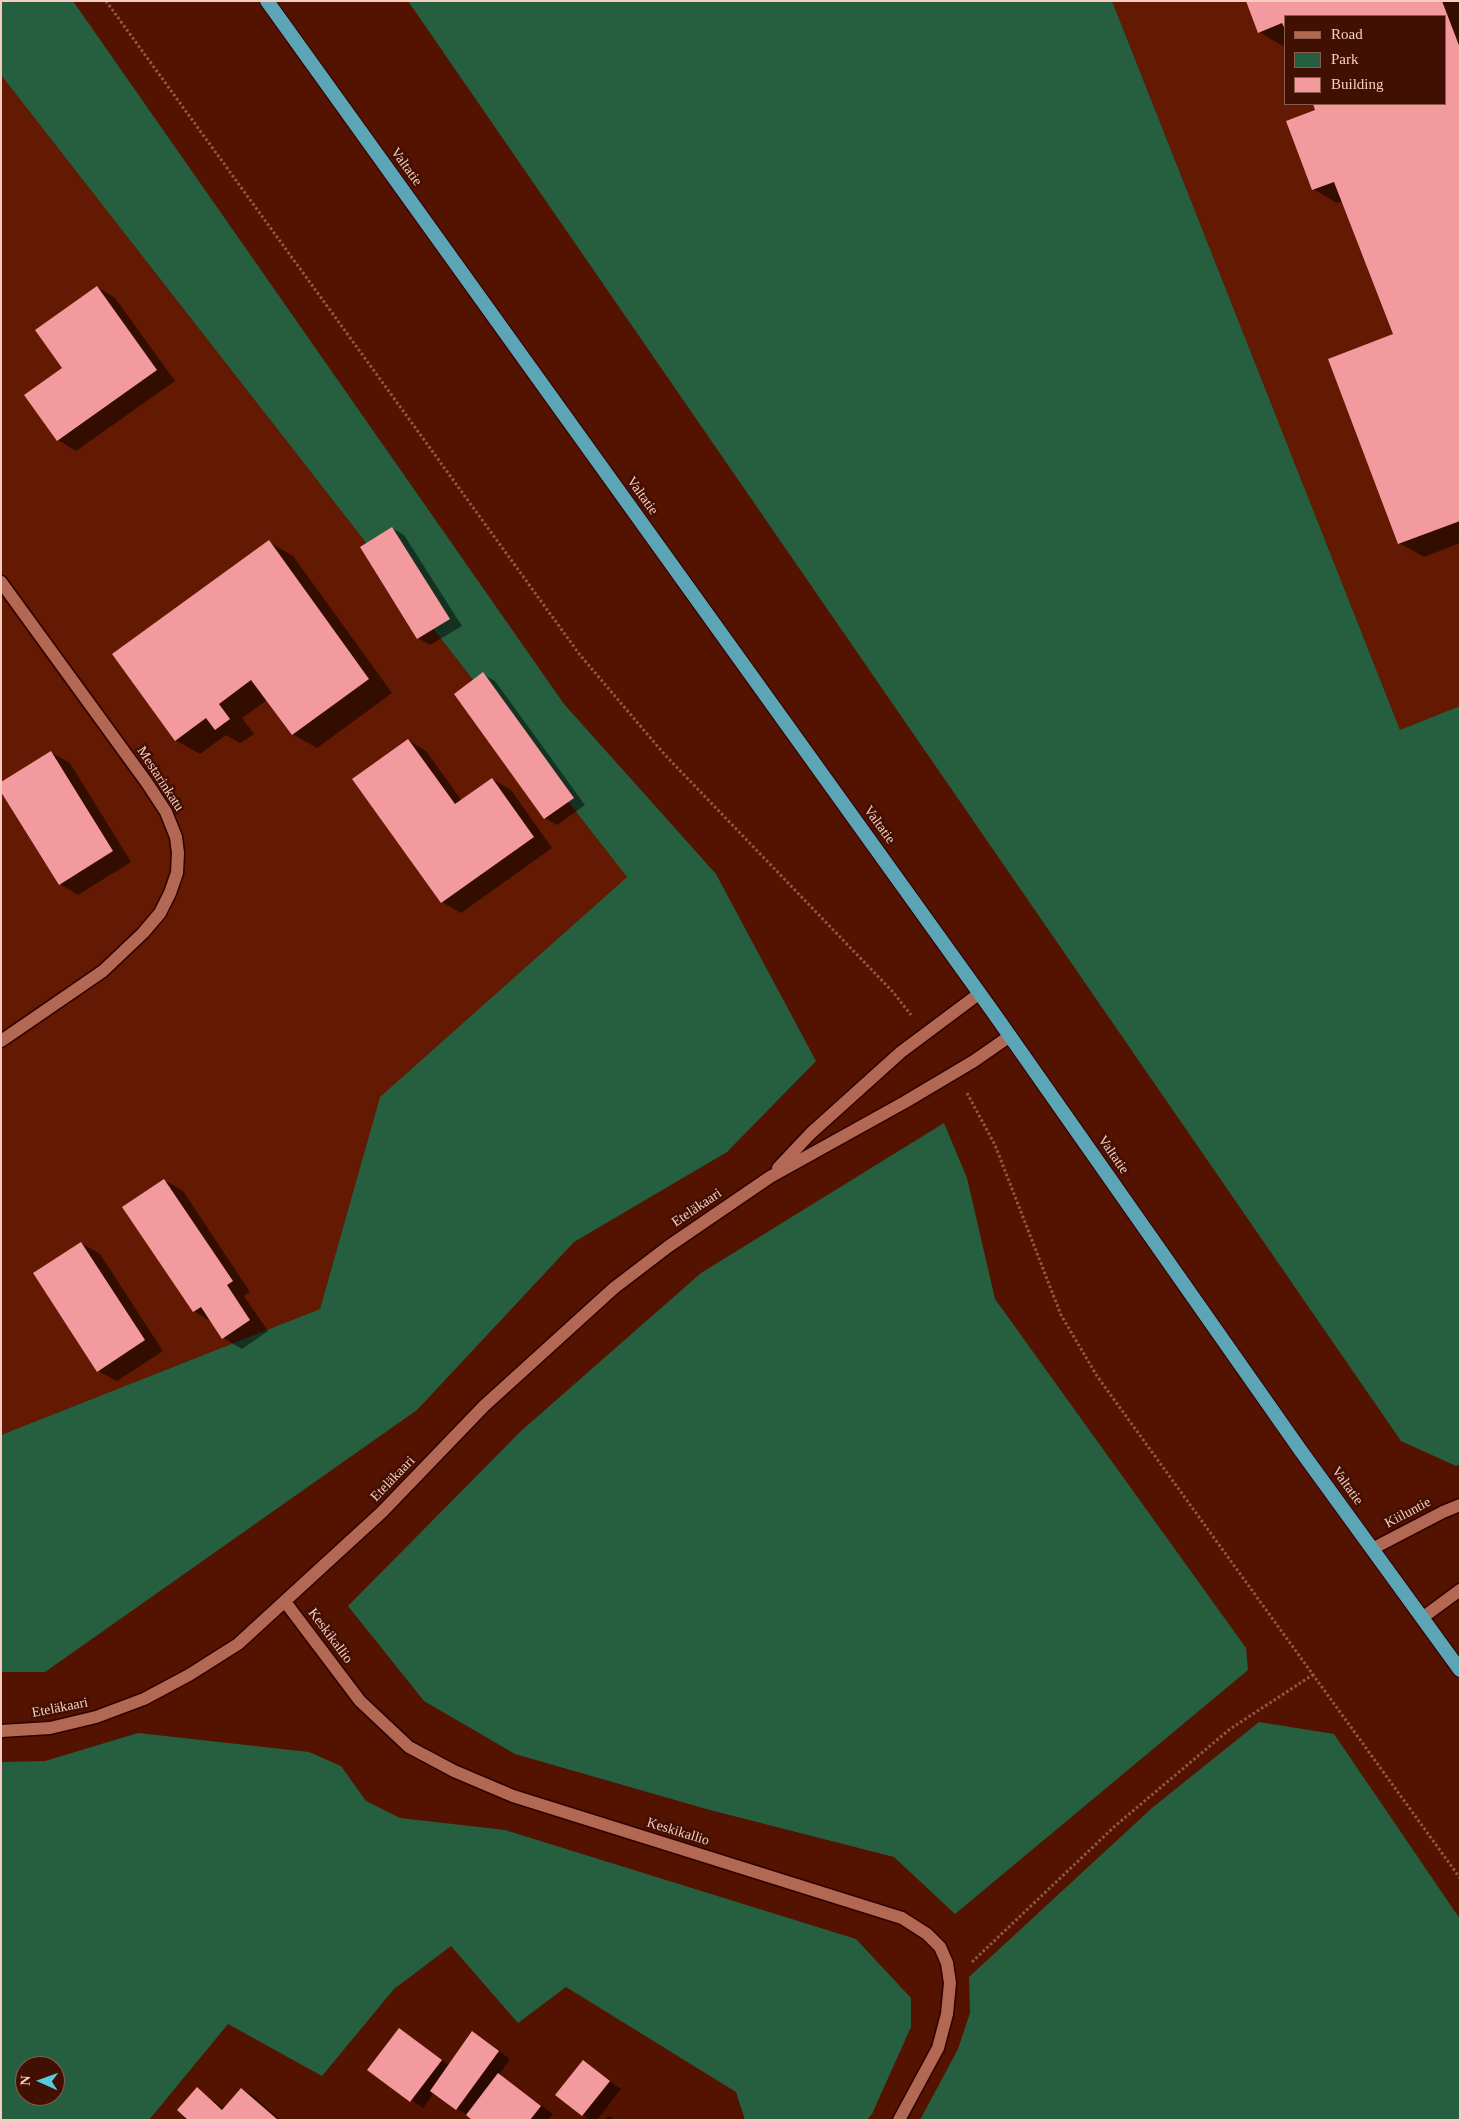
<!DOCTYPE html>
<html>
<head>
<meta charset="utf-8">
<style>
	body { margin:0 }
	#map { position:relative; width:1461px; height:2121px; overflow:hidden; background:#541200; font-family:Georgia,serif }
	canvas { display:block }
	.frame { position:absolute; inset:0; border:2px solid #f7cdc1; pointer-events:none }
	.legend { position:absolute; left:1284px; top:15px; width:162px; height:90px; box-sizing:border-box; background:#421003; border:1px solid #8a5c4f; margin:0; padding:6px 9px; list-style:none; font-size:15px; color:#f7cdc1 }
	.legend li { display:flex; align-items:center; gap:10px; height:25px }
	.legend b { width:25px; border:1px solid #8a5c4f }
	.north { position:absolute; left:15px; top:2056px; width:50px; height:50px; box-sizing:border-box; background:#421003; border:1px solid #8a5c4f; border-radius:50%; rotate:272deg; font-size:14px; font-weight:700; line-height:20px; text-align:center; color:#f7cdc1 }
	.north::after { content:''; display:block; margin:auto; width:18px; height:22px; background:#58c8e4; clip-path:polygon(50% 0,100% 100%,50% 72%,0 100%) }
</style>
</head>
<body>
<div id="map">
<canvas width="1461" height="2121"></canvas>
<div class="frame"></div>
<ul class="legend">
<li><b style="height:6px;background:#b26853"></b>Road</li>
<li><b style="height:14px;background:#255f3f"></b>Park</li>
<li><b style="height:14px;background:#f39a9e"></b>Building</li>
</ul>
<div class="north">N</div>
</div>
<script>
const ctx = document.querySelector('canvas').getContext('2d');
ctx.lineJoin = 'round';
function paint(path, color) { ctx.fillStyle = color; ctx.fill(path, 'evenodd'); }
const shape = rows => new Path2D(rows.map(r => 'M' + r).join(''));
function stroke(path, color, width, dash) { ctx.strokeStyle = color; ctx.lineWidth = width; ctx.lineCap = dash ? 'butt' : 'round'; ctx.setLineDash(dash || []); ctx.stroke(path); }
function write(font, color, halo, rows, align = 'center') {
  ctx.font = font + ' Georgia,serif'; ctx.lineWidth = 5; ctx.setLineDash([]); ctx.textBaseline = 'middle'; ctx.strokeStyle = halo; ctx.fillStyle = color; for (const [text, x, y, turn = 0] of rows) {
    ctx.save(); ctx.translate(x, y); ctx.rotate((+turn || 0) * Math.PI / 180); ctx.textAlign = isNaN(turn) ? turn : align; if (halo) ctx.strokeText(text, 0, 0); ctx.fillText(text, 0, 0); ctx.restore();
  }
}
paint(shape([
	[1112,1,1460,1,1460,706,1400,730],
	[1285,16,1445,16,1445,104,1285,104],
	[1,75,627,877,380,1097,320,1309,1,1435]
]), '#631902');
paint(shape([
	[1,1,73,1,564,704,716,874,816,1061,727,1152,574,1242,417,1410,45,1672,1,1672,1,1435,320,1309,380,1097,627,877,1,75],
	[408,1,1112,1,1400,730,1460,706,1460,1464,1456,1466,1401,1441],
	[944,1123,967,1178,995,1299,1246,1648,1248,1670,955,1914,894,1857,710,1810,515,1754,424,1701,348,1606,521,1431,701,1273],
	[1259,1722,1334,1734,1460,1919,1460,2120,920,2120,958,2049,970,2013,969,1977,1152,1808],
	[138,1733,309,1752,341,1766,366,1801,400,1818,505,1830,856,1939,911,1998,911,2027,872,2114,867,2120,745,2120,736,2092,566,1987,518,2023,451,1946,394,1989,322,2076,228,2024,149,2120,1,2120,1,1762,45,1761],
	[25,2066,55,2066,55,2096,25,2096]
]), '#255f3f');
paint(shape([
	[1247,1,1460,1,1460,543,1424,557,1399,543,1394,334,1343,201,1337,203,1313,189,1317,110,1314,104,1445,104,1445,16,1285,16,1285,45,1283,46,1259,32],
	[97,287,115,298,175,381,76,451,58,440,64,368],
	[392,528,404,535,462,626,430,645,418,638,361,548],
	[269,542,293,556,392,693,317,748,292,734,267,700,242,718,254,734,240,743,226,735,200,754,175,740],
	[483,674,495,681,585,805,557,825,545,818,456,694],
	[408,740,426,751,462,801,492,779,511,790,552,848,461,913,442,902,354,779],
	[52,753,70,763,131,862,78,895,60,884],
	[164,1180,183,1191,250,1292,244,1296,268,1331,242,1349,223,1338,212,1322,194,1311],
	[81,1243,100,1254,163,1351,117,1381,98,1371],
	[399,2030,449,2065,484,2040,510,2059,499,2075,553,2114,548,2120,474,2120,434,2093,423,2108,369,2070],
	[584,2062,621,2089,597,2120,590,2120,583,2115,557,2095],
	[197,2089,224,2109,242,2089,254,2096,280,2120,190,2120],
	[608,2116,615,2120,605,2120]
]), '#0007');
paint(shape([
	[1246,1,1442,1,1460,48,1460,521,1398,544,1328,359,1393,334,1334,182,1312,190,1286,121,1315,110,1313,104,1445,104,1445,16,1285,16,1285,29,1282,23,1258,33],
	[97,286,157,370,57,441,24,395,62,368,35,330],
	[392,527,450,619,417,639,360,547],
	[269,540,369,679,292,735,251,680,219,704,230,719,215,730,206,718,175,741,112,654],
	[483,672,574,798,544,819,454,694],
	[408,739,455,804,492,778,534,837,441,903,352,779],
	[51,751,113,851,59,885,1,792,1,782],
	[164,1179,233,1281,227,1285,250,1320,222,1339,201,1307,193,1312,122,1207],
	[81,1242,145,1340,97,1372,33,1273],
	[399,2028,442,2060,410,2102,367,2070],
	[472,2031,499,2051,456,2110,430,2091],
	[583,2060,610,2081,582,2116,555,2095],
	[498,2073,541,2106,530,2120,472,2120,466,2115],
	[197,2087,222,2110,241,2088,278,2120,188,2120,177,2110]
]), '#f39a9e');
const minor = shape([
	[1,582,147,783,166,812,176,837,178,853,177,873,170,893,160,913,143,933,103,971,1,1041],
	[286,1603,360,1701,409,1747,454,1771,513,1796,902,1918,927,1934,940,1947,947,1963,950,1983,947,2014,938,2048,899,2120]
]);
const tertiary = shape([
	[778,1168,811,1133,901,1052,980,993],
	[1372,1549,1443,1512,1460,1505],
	[1422,1618,1460,1590],
	[1,1731,50,1728,96,1717,144,1699,189,1675,238,1644,382,1512,484,1406,614,1288,669,1246,770,1177,905,1102,974,1061,1010,1036]
]);
const trunk = shape([
	[267,1,993,1012,1301,1451,1460,1670]
]);
stroke(minor, '#310100', 15);
stroke(tertiary, '#310100', 15);
stroke(trunk, '#310100', 16);
stroke(shape([
	[106,1,580,655,665,755,893,992,911,1015],
	[967,1093,995,1145,1061,1315,1097,1376,1460,1878],
	[972,1962,1115,1826,1230,1729,1314,1674]
]), '#915848', 3, [2.5, 2.5]);
stroke(minor, '#b26853', 12);
stroke(tertiary, '#b26853', 12);
stroke(trunk, '#5ca5b6', 14);
write('14px', '#f7cdc1', '#421003', [
	["Valtatie",406,167,54],
	["Valtatie",642,496,54],
	["Mestarinkatu",160,779,57],
	["Valtatie",879,825,54],
	["Valtatie",1113,1155,55],
	["Eteläkaari",697,1208,-34],
	["Eteläkaari",393,1479,-46],
	["Valtatie",1347,1486,54],
	["Kiiluntie",1408,1513,-28],
	["Keskikallio",330,1636,53],
	["Eteläkaari",60,1708,-11],
	["Keskikallio",678,1832,17]
]);
</script>
</body>
</html>
